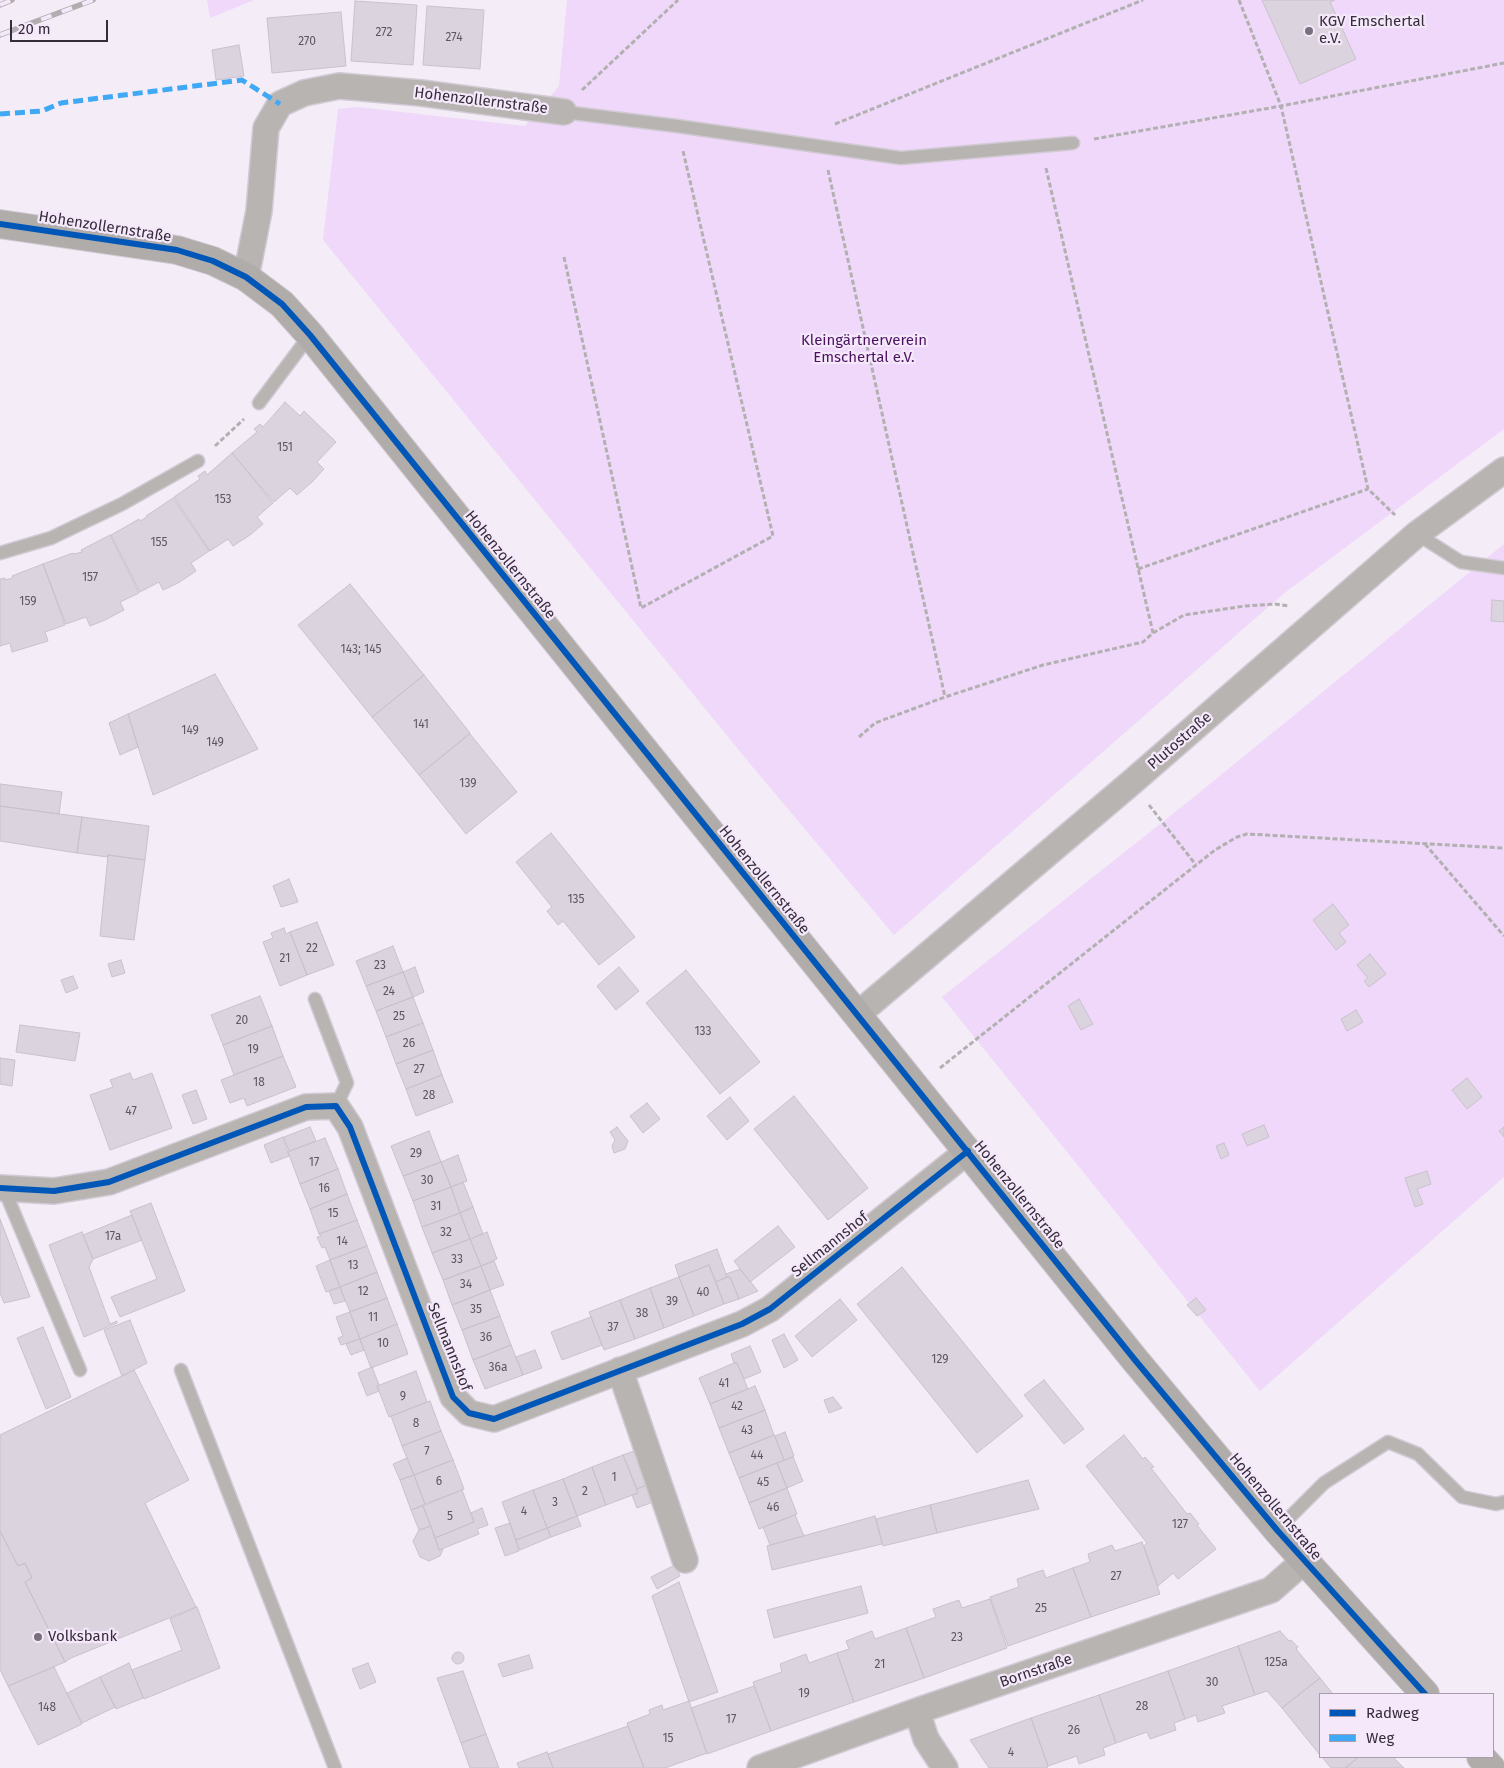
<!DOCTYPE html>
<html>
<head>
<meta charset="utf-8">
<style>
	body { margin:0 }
	#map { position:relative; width:1504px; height:1768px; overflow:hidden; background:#f4ecf7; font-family:"Fira Sans",sans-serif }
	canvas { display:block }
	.legend { position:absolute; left:1319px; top:1693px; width:175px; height:65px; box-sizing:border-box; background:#f5e8fb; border:1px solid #a89dad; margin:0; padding:6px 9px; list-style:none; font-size:15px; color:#352d39 }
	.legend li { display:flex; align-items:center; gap:10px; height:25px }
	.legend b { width:25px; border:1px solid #a89dad }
	.scale { position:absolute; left:10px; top:20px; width:98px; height:22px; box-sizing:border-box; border:2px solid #352d39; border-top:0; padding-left:6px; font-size:15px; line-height:18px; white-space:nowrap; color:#352d39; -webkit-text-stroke:4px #f5e8fb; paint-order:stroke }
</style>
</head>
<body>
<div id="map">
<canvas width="1504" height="1768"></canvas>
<ul class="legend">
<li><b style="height:6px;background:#0057b8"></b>Radweg</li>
<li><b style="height:6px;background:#3fa9f5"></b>Weg</li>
</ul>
<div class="scale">20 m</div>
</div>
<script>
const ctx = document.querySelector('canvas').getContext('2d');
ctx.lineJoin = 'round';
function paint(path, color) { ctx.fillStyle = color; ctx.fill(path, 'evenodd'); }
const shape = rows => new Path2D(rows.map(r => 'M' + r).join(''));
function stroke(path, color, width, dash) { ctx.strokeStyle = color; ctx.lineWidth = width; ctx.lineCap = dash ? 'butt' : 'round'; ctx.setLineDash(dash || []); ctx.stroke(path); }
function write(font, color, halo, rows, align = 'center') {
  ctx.font = font + ' "Fira Sans",sans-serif'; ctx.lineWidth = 4.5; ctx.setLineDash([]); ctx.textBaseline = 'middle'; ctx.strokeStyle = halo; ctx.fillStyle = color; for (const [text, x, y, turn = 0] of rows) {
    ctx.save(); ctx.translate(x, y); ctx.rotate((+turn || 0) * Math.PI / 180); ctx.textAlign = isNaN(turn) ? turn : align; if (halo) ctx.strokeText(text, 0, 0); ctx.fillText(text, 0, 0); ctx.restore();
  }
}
paint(shape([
	[207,0,254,0,210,18],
	[567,0,1504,0,1504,429,1283,594,894,935,751,765,323,240,338,109,358,107,525,126,559,86],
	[1504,544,1504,1177,1260,1391,942,997,1189,801]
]), '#efd8fa');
const building = shape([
	[1262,0,1335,0,1330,2,1356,59,1300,84,1262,0],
	[355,1,417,5,413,65,351,61,355,1],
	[427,6,484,10,480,69,423,65,427,6],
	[341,12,346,66,272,73,267,18,341,12],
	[239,45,244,76,216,80,212,50,239,45],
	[285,402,300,416,304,411,336,442,317,462,324,469,313,481,297,495,290,488,274,502,232,453,257,432,254,429,260,424,263,427,285,402],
	[232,453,273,503,257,517,263,524,250,535,233,546,228,539,210,551,174,497,200,479,198,476,205,471,207,475,232,453],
	[173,498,209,551,191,563,196,571,178,583,163,590,159,582,140,592,111,535,139,519,140,521,147,517,146,516,173,498],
	[110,535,139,593,120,602,124,610,105,620,90,626,86,617,66,624,43,564,73,553,74,554,82,552,81,550,110,535],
	[43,564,65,625,45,632,48,641,12,652,10,643,0,646,0,579,5,578,5,580,13,578,12,576,43,564],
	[350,584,424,675,372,717,298,625,350,584],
	[1492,600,1504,601,1504,622,1491,621,1492,600],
	[215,674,258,749,153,795,128,714,215,674],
	[424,675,470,733,419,775,372,717,424,675],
	[128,714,138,747,120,755,109,723,128,714],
	[470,734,517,792,466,834,419,775,470,734],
	[0,784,62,792,59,814,0,806,0,784],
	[0,806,82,817,77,853,0,841,0,806],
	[82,817,149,826,145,860,108,855,108,857,77,853,82,817],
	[551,833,635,937,599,965,563,921,558,925,547,911,552,907,516,862,551,833],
	[108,855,145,860,134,940,100,936,108,855],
	[289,879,298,902,281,907,273,886,289,879],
	[1333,904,1349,925,1339,933,1346,942,1336,950,1313,920,1333,904],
	[317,922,334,965,307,975,290,932,317,922],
	[284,928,286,934,290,932,307,975,280,986,263,942,273,938,271,933,284,928],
	[393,946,403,972,366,986,356,961,393,946],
	[1370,954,1386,974,1369,987,1364,981,1368,978,1357,965,1370,954],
	[121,960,125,973,112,977,108,964,121,960],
	[415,967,424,992,413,997,403,972,415,967],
	[619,967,639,991,616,1010,597,986,619,967],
	[686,970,760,1062,720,1094,646,1003,686,970],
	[403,972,413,997,376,1011,366,986,403,972],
	[73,976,78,988,66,993,61,980,73,976],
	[260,996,272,1026,223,1045,211,1015,260,996],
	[413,997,423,1023,386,1037,376,1011,413,997],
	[1079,999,1093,1024,1081,1030,1068,1006,1079,999],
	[1356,1010,1363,1022,1347,1031,1341,1019,1356,1010],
	[423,1023,433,1050,396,1064,386,1037,423,1023],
	[20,1025,80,1033,75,1061,16,1052,20,1025],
	[272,1026,283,1056,234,1075,223,1045,272,1026],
	[433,1050,442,1075,406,1089,396,1064,433,1050],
	[283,1056,296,1087,247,1106,244,1098,230,1103,221,1080,283,1056],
	[0,1058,15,1060,12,1086,0,1084,0,1058],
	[130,1073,133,1080,152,1073,172,1128,110,1150,90,1095,113,1087,110,1080,130,1073],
	[442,1075,453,1102,416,1116,406,1089,442,1075],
	[1467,1078,1482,1097,1467,1109,1452,1090,1467,1078],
	[196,1090,207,1119,193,1124,182,1095,196,1090],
	[794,1096,868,1188,828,1220,754,1129,794,1096],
	[730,1097,749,1121,727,1140,707,1116,730,1097],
	[647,1103,660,1119,643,1133,630,1116,647,1103],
	[1264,1125,1269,1137,1247,1146,1242,1134,1264,1125],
	[310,1127,316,1141,289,1151,284,1137,310,1127],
	[617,1127,628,1141,625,1149,614,1153,612,1146,615,1140,610,1132,617,1127],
	[1504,1127,1504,1137,1499,1131,1504,1127],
	[429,1131,441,1162,403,1176,391,1146,429,1131],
	[283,1137,289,1156,271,1163,264,1145,283,1137],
	[325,1138,338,1169,300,1184,288,1152,325,1138],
	[1224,1143,1229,1155,1221,1159,1216,1146,1224,1143],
	[458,1155,467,1181,451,1187,441,1162,458,1155],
	[441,1162,451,1187,413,1201,403,1176,441,1162],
	[338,1169,347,1194,310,1209,300,1184,338,1169],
	[1427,1171,1431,1184,1417,1189,1423,1204,1415,1207,1405,1178,1427,1171],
	[463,1182,473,1207,460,1213,451,1187,463,1182],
	[451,1187,460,1213,422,1227,413,1201,451,1187],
	[347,1194,357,1220,319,1234,310,1209,347,1194],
	[151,1203,185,1291,120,1317,111,1297,157,1279,130,1211,151,1203],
	[473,1207,483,1234,470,1239,460,1213,473,1207],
	[460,1213,470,1239,432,1253,422,1227,460,1213],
	[132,1215,142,1240,93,1259,83,1235,132,1215],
	[0,1219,30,1297,4,1303,0,1293,0,1219],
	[357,1220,367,1246,330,1260,325,1247,322,1248,317,1237,321,1236,319,1234,357,1220],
	[778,1226,795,1247,750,1282,734,1261,778,1226],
	[82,1232,93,1259,89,1267,110,1324,117,1321,117,1323,84,1337,49,1245,82,1232],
	[487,1232,497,1259,481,1266,470,1239,487,1232],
	[470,1239,481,1266,443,1280,432,1253,470,1239],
	[367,1246,377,1272,340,1287,330,1260,367,1246],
	[717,1249,727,1277,716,1282,709,1265,679,1277,675,1265,717,1249],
	[330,1260,340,1287,326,1292,316,1266,330,1260],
	[494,1261,504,1285,490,1290,481,1266,494,1261],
	[709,1265,724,1304,694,1316,679,1277,709,1265],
	[481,1266,490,1290,452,1305,443,1280,481,1266],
	[902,1267,1023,1416,977,1453,857,1304,902,1267],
	[740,1269,758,1291,739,1299,730,1277,727,1277,726,1274,740,1269],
	[377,1272,387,1298,350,1312,340,1287,377,1272],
	[679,1277,694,1316,664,1328,650,1288,679,1277],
	[727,1277,730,1277,739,1299,724,1304,716,1282,727,1277],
	[340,1287,345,1301,334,1304,329,1291,340,1287],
	[650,1288,664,1328,635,1339,620,1300,650,1288],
	[490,1290,500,1316,462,1330,452,1305,490,1290],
	[387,1298,397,1324,360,1339,350,1312,387,1298],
	[1196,1298,1206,1310,1197,1316,1187,1305,1196,1298],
	[840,1299,857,1320,812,1357,795,1336,840,1299],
	[620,1300,635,1339,604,1350,589,1312,620,1300],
	[350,1312,360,1339,341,1345,338,1338,343,1336,336,1317,350,1312],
	[500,1316,511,1345,473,1360,462,1330,500,1316],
	[591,1317,602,1345,562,1360,551,1332,591,1317],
	[130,1320,147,1363,122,1376,104,1330,130,1320],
	[397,1324,408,1354,371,1368,360,1339,397,1324],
	[43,1327,71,1397,46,1409,17,1338,43,1327],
	[784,1334,798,1360,784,1368,772,1340,784,1334],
	[360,1339,364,1350,351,1355,346,1344,360,1339],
	[511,1345,523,1375,485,1389,473,1360,511,1345],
	[750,1346,761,1372,744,1379,737,1363,734,1363,731,1354,750,1346],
	[535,1350,542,1368,523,1375,516,1357,535,1350],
	[734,1363,737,1363,748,1389,710,1404,699,1378,734,1363],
	[372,1367,379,1385,377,1386,379,1391,367,1396,358,1373,372,1367],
	[134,1370,189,1480,145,1503,196,1607,71,1658,65,1662,25,1582,32,1578,25,1563,18,1566,0,1531,0,1435,134,1370],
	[416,1371,427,1402,389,1417,377,1386,416,1371],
	[1044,1380,1084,1429,1064,1444,1024,1395,1044,1380],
	[755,1386,765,1410,719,1428,710,1404,755,1386],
	[833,1397,842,1408,829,1413,824,1400,833,1397],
	[430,1401,441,1431,402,1446,391,1416,430,1401],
	[765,1410,774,1435,729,1453,719,1428,765,1410],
	[441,1431,453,1460,414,1475,402,1446,441,1431],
	[785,1432,794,1456,784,1460,775,1436,785,1432],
	[774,1435,784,1460,739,1478,729,1453,774,1435],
	[1124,1435,1143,1459,1145,1457,1154,1467,1151,1468,1187,1514,1190,1513,1199,1524,1197,1525,1216,1549,1178,1579,1173,1573,1158,1586,1144,1546,1147,1543,1086,1466,1124,1435],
	[634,1451,647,1485,637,1489,623,1455,634,1451],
	[623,1455,638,1493,606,1505,592,1467,623,1455],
	[793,1457,803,1481,787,1488,777,1463,793,1457],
	[407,1458,414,1475,400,1480,393,1464,407,1458],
	[453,1460,464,1489,425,1504,414,1475,453,1460],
	[777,1463,787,1488,749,1503,739,1478,777,1463],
	[592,1467,606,1505,577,1516,563,1479,592,1467],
	[414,1475,425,1504,411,1510,400,1480,414,1475],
	[563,1479,577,1516,547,1528,533,1490,563,1479],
	[1028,1480,1039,1509,937,1533,930,1505,1028,1480],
	[647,1485,653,1502,637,1508,632,1495,638,1493,637,1489,647,1485],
	[787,1488,797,1514,759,1529,749,1503,787,1488],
	[462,1490,474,1522,435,1538,423,1506,462,1490],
	[533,1490,547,1528,516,1540,502,1502,533,1490],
	[930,1505,937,1533,883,1546,876,1519,930,1505],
	[423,1506,431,1526,419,1530,411,1510,423,1506],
	[482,1508,488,1525,477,1529,479,1534,439,1550,433,1532,435,1538,474,1522,471,1513,482,1508],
	[795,1515,804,1536,770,1545,763,1527,795,1515],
	[577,1516,581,1526,551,1537,547,1528,577,1516],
	[875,1516,882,1544,772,1570,767,1546,875,1516],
	[510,1523,519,1551,505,1556,495,1528,510,1523],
	[431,1526,439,1550,443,1549,440,1556,429,1561,420,1557,413,1541,419,1530,431,1526],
	[547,1528,551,1537,520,1550,516,1540,547,1528],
	[0,1531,18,1566,25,1563,32,1578,25,1582,65,1662,8,1686,0,1669,0,1531],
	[1142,1542,1160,1594,1091,1617,1073,1568,1090,1562,1088,1554,1112,1545,1115,1551,1142,1542],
	[675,1565,680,1576,657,1589,651,1577,675,1565],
	[1073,1568,1091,1617,1008,1646,990,1597,1019,1587,1017,1579,1043,1570,1046,1578,1073,1568],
	[679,1582,718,1692,689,1702,652,1596,679,1582],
	[861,1586,868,1613,774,1638,767,1610,861,1586],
	[990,1599,1007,1648,924,1678,906,1628,936,1617,933,1609,959,1600,962,1608,990,1599],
	[197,1607,220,1668,144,1699,132,1670,182,1650,170,1619,197,1607],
	[906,1628,924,1678,854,1702,837,1653,849,1649,846,1641,872,1631,875,1639,906,1628],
	[1280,1631,1289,1641,1291,1640,1298,1647,1296,1649,1320,1678,1282,1708,1267,1691,1255,1695,1238,1646,1280,1631],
	[1238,1646,1255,1695,1222,1706,1225,1713,1198,1722,1196,1715,1185,1719,1168,1671,1238,1646],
	'452 1658a6 6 0 1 1 12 0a6 6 0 1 1-12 0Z',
	[837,1653,854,1702,771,1731,753,1682,782,1672,780,1664,806,1654,809,1663,837,1653],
	[529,1655,533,1668,503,1677,498,1664,529,1655],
	[129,1663,143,1698,116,1709,100,1677,129,1663],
	[368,1663,376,1682,360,1689,352,1669,368,1663],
	[54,1667,82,1724,38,1745,8,1686,54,1667],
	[463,1671,486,1734,461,1743,437,1678,463,1671],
	[1168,1671,1185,1719,1174,1723,1176,1730,1150,1739,1147,1732,1116,1743,1099,1695,1168,1671],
	[100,1677,115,1707,82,1723,67,1693,100,1677],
	[1320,1678,1333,1694,1320,1694,1320,1755,1282,1708,1320,1678],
	[754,1686,771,1731,707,1754,691,1708,754,1686],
	[1099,1695,1116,1743,1103,1748,1105,1755,1079,1764,1077,1756,1048,1766,1031,1718,1099,1695],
	[689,1701,707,1753,665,1768,644,1768,627,1723,650,1714,649,1710,662,1705,663,1710,689,1701],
	[1031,1718,1048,1766,1047,1768,989,1768,970,1740,1031,1718],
	[628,1726,644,1768,553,1768,548,1754,628,1726],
	[486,1734,499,1768,470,1768,461,1743,486,1734],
	[547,1752,553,1768,519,1768,517,1763,547,1752],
	[1322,1757,1359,1757,1345,1768,1331,1768,1322,1757],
	[1359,1757,1393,1757,1404,1768,1345,1768,1359,1757]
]);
paint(building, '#dbd4de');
stroke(building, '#c9c1cc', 1);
const service = shape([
	[564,112,677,126,901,158,1073,143],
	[259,403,310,335],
	[1417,534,1461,562,1504,568],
	[0,553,51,538,122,504,198,461],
	[315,999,347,1083,336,1106],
	[4,1189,80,1370],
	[181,1370,335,1768],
	[1277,1530,1324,1483,1388,1442,1418,1454,1462,1497,1496,1504,1504,1502]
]);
const minor = shape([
	[246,277,259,211,266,128,280,104,304,93,339,86,421,93,564,112],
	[858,1014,1132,782,1417,534,1504,470],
	[0,1188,54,1191,109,1182,306,1107,336,1106,350,1127,453,1397,469,1413,494,1419,742,1324,770,1309,968,1151],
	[620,1370,685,1560],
	[917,1711,926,1739,945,1768],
	[760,1768,917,1711,1271,1590,1304,1561]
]);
const primary = shape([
	[0,224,177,250,213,261,246,277,282,304,310,335,1135,1360,1277,1530,1425,1694],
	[1481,1757,1491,1768]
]);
stroke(service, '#d1cad4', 15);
stroke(minor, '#d1cad4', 28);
stroke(primary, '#d1cad4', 30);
stroke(shape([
	[1239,0,1281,106,1368,489,1395,515],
	[582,90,678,0],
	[835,124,1143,0],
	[1094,139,1281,106,1504,63],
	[1046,168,1153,633],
	[828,170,945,697],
	[564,257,641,608,773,536,683,151],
	[215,446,244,419],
	[1138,569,1368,489],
	[859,737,875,723,945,697,1043,665,1143,642,1153,633,1184,615,1245,606,1275,604,1289,606],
	[1149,805,1196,865],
	[1425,844,1504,936],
	[940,1068,1215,850,1237,837,1247,834,1504,848]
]), '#b3b0b1', 3, [5, 2.5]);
stroke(service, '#b7b4b1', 12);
stroke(minor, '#b7b4b1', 25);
stroke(primary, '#b0acaa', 28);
const rail = shape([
	[0,5,12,0],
	[0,35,93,0]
]);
stroke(rail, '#b2adb0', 5.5);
stroke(rail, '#f5e8fb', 4, [11]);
stroke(shape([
	[0,114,42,111,61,103,242,80,280,104]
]), '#3fa9f5', 5, [10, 5]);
stroke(shape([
	[0,224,177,250,213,261,246,277,282,304,310,335,1135,1360,1277,1530,1425,1694],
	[0,1188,54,1191,109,1182,306,1107,336,1106,350,1127,453,1397,469,1413,494,1419,742,1324,770,1309,968,1151]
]), '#0057b8', 6);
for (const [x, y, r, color] of [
	[1309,31,5,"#78707c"],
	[38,1637,5,"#78707c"]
]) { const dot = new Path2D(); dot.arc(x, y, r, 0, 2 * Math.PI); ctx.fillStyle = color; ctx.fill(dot); stroke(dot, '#f5e8fb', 2); }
write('12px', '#5e5762', null, [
	["272",384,33],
	["274",454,38],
	["270",307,42],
	["151",285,448],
	["153",223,500],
	["155",159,543],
	["157",90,578],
	["159",28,602],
	["143; 145",361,650],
	["141",421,725],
	["149",190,731],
	["149",215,743],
	["139",468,784],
	["135",576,900],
	["22",312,949],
	["21",285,959],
	["23",380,966],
	["24",389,992],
	["25",399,1017],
	["20",242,1021],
	["133",703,1032],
	["26",409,1044],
	["19",253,1050],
	["27",419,1070],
	["18",259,1083],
	["28",429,1096],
	["47",131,1112],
	["29",416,1154],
	["17",314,1163],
	["30",427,1181],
	["16",324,1189],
	["31",436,1207],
	["15",333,1214],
	["32",446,1233],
	["17a",113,1237],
	["14",342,1242],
	["33",457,1260],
	["13",353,1266],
	["34",466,1285],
	["12",363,1292],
	["40",703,1293],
	["39",672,1302],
	["35",476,1310],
	["38",642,1314],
	["11",373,1318],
	["37",613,1328],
	["36",486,1338],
	["10",383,1344],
	["129",940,1360],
	["36a",498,1368],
	["41",724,1384],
	["9",403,1397],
	["42",737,1407],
	["8",416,1424],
	["43",747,1431],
	["7",427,1452],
	["44",757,1456],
	["1",614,1478],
	["6",439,1482],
	["45",763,1483],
	["2",585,1492],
	["3",555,1503],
	["46",773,1508],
	["4",524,1512],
	["5",450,1517],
	["127",1180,1525],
	["27",1116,1577],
	["25",1041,1609],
	["23",957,1638],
	["125a",1276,1663],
	["21",880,1665],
	["30",1212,1683],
	["19",804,1694],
	["28",1142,1707],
	["148",47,1708],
	["17",731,1720],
	["26",1074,1731],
	["15",668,1739],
	["4",1011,1753]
]);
write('15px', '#352d39', '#f5e8fb', [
	["KGV Emschertal",1319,22],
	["e.V.",1319,39],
	["Volksbank",48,1637]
], 'left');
write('15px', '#352d39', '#f5e8fb', [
	["Hohenzollernstraße",481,101,7],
	["Hohenzollernstraße",105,227,9],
	["Hohenzollernstraße",510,565,51],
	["Plutostraße",1180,741,-41],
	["Hohenzollernstraße",764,880,51],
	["Hohenzollernstraße",1019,1195,51],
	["Sellmannshof",830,1245,-39],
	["Sellmannshof",449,1347,68],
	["Hohenzollernstraße",1275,1507,50],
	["Bornstraße",1036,1671,-19]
]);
write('15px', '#4c1262', '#f5e8fb', [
	["Kleingärtnerverein",864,341],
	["Emschertal e.V.",864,358]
]);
</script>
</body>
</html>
